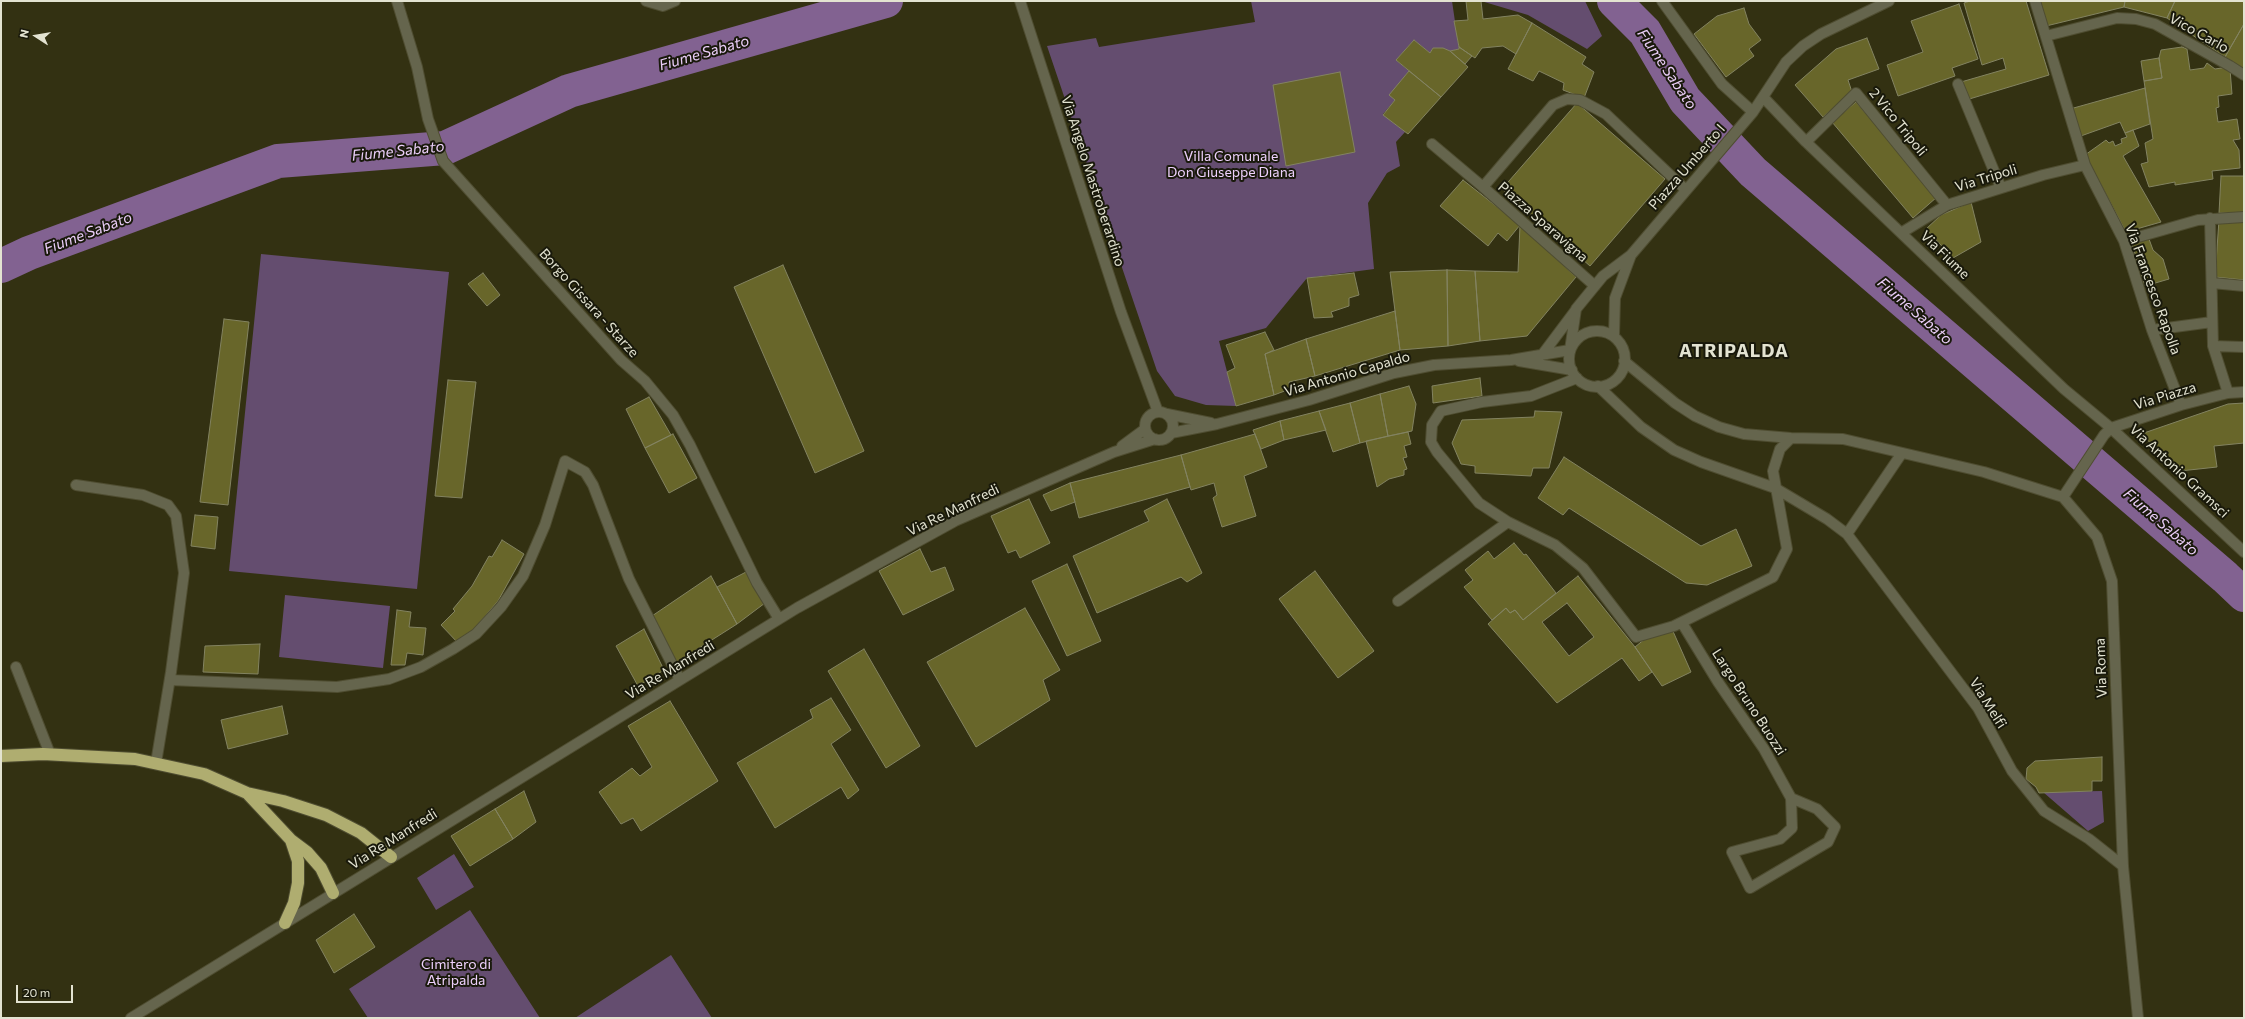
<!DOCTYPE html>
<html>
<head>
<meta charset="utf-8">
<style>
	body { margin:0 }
	#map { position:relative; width:2245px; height:1019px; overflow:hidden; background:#333112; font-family:Commissioner,sans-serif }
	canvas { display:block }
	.frame { position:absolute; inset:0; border:2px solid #e3e3d1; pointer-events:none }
	.north { position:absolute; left:16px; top:16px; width:40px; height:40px; -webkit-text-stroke:3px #19190b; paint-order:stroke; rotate:282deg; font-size:11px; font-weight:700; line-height:16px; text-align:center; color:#e3e3d1 }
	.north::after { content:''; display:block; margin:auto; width:14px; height:18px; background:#e3e3d1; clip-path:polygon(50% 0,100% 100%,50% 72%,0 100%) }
	.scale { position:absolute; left:16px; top:985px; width:57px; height:18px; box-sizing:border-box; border:2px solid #e3e3d1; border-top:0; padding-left:5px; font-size:12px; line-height:14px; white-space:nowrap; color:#e3e3d1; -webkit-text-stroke:3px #19190b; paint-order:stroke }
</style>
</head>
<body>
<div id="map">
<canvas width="2245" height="1019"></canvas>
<div class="frame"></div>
<div class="north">N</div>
<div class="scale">20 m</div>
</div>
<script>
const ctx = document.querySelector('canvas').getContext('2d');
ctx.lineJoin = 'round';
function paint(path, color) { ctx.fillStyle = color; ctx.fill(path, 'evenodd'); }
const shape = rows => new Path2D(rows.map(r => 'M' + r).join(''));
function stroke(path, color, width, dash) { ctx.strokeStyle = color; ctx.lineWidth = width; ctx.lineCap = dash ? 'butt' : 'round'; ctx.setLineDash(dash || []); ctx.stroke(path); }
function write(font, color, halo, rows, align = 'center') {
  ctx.font = font + ' Commissioner,sans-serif'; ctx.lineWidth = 4; ctx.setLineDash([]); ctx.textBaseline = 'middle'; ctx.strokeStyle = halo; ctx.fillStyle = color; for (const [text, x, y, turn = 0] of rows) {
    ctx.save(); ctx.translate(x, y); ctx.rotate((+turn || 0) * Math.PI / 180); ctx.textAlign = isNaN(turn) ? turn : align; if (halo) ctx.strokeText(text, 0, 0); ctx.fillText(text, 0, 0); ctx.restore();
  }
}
paint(shape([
	[1251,1,1475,1,1452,1,1459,49,1450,51,1433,48,1430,53,1414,40,1396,60,1409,71,1390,95,1395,100,1383,114,1405,132,1396,142,1400,166,1387,173,1368,203,1374,269,1307,278,1266,328,1219,341,1236,406,1206,405,1175,396,1157,371,1047,46,1096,38,1099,47,1255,22],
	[1481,1,1585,1,1602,36,1587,49,1528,15],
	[261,254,449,272,417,589,229,571],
	[285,595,390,606,383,668,279,657],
	[2102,791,2104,822,2088,831,2043,792],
	[454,854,474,887,436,910,417,878],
	[470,910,540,1018,368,1018,349,989],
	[671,955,712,1018,575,1018]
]), '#644d6f');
stroke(shape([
	[1614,1,1645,32,1685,100,1753,172,2225,577,2244,595],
	[1,266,29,253,278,161,445,148,569,91,886,1]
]), '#826291', 34);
const building = shape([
	[1466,1,1481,1,1483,19,1518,15,1532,23,1516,54,1503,46,1482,48,1475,58,1459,47,1454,21,1468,20,1466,1],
	[1970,1,2026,1,2049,75,1966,100,1961,82,2006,69,2003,58,1982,65,1964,3,1970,1],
	[2039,1,2125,1,2124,7,2046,26,2039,1],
	[2125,1,2175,1,2167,18,2124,7,2125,1],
	[2175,1,2244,1,2244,24,2225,57,2167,18,2175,1],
	[1959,4,1978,59,1952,68,1955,76,1898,96,1887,65,1923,52,1911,21,1959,4],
	[1744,8,1749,24,1761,40,1749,49,1754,56,1726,77,1694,34,1717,16,1744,8],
	[1532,23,1586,57,1582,64,1594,72,1584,98,1563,90,1564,83,1539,71,1533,81,1508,69,1532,23],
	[2244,24,2244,69,2225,57,2244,24],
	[1867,38,1879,69,1848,80,1852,92,1823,117,1795,85,1836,49,1867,38],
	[1414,40,1430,53,1433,48,1443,48,1450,51,1468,67,1441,97,1396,60,1414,40],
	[1459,47,1472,56,1465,64,1450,51,1459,49,1459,47],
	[2182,47,2187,49,2190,70,2204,68,2207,63,2215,69,2228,67,2230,69,2232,94,2218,96,2219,107,2216,108,2218,122,2237,119,2240,139,2233,140,2239,150,2240,168,2212,171,2213,179,2175,185,2175,182,2149,187,2141,164,2148,162,2145,143,2153,139,2144,81,2162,78,2159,58,2161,50,2182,47],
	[2159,58,2162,78,2144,81,2141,61,2159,58],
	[1409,71,1441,97,1408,134,1383,115,1395,100,1389,95,1409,71],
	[1340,72,1355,152,1286,166,1273,85,1340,72],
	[2145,88,2150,124,2125,133,2120,122,2078,137,2070,109,2145,88],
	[1856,102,1937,197,1913,218,1832,122,1856,102],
	[1577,103,1665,179,1590,266,1502,189,1577,103],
	[2133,130,2139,146,2123,156,2161,222,2126,232,2085,155,2106,140,2109,143,2113,141,2115,146,2122,143,2121,139,2127,137,2125,133,2133,130],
	[2221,176,2244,176,2244,213,2219,213,2221,176],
	[1463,180,1520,225,1507,241,1498,233,1488,246,1440,206,1463,180],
	[1971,202,1981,242,1953,258,1926,229,1941,215,1971,202],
	[2219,220,2244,221,2244,280,2215,277,2219,220],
	[1520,225,1576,277,1527,336,1480,341,1475,271,1518,272,1520,225],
	[2149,239,2153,250,2163,259,2169,279,2145,286,2132,244,2149,239],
	[783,265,864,451,815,473,734,287,783,265],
	[1447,270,1475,271,1480,341,1448,346,1447,270],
	[1447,270,1448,346,1400,350,1390,272,1447,270],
	[483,273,500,295,487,306,468,284,483,273],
	[1354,273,1359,295,1349,298,1349,306,1331,312,1333,317,1314,318,1307,278,1354,273],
	[1395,311,1400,350,1315,376,1306,339,1395,311],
	[224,319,249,322,228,505,200,502,224,319],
	[1265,332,1274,350,1265,354,1274,395,1236,406,1227,372,1235,368,1226,345,1265,332],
	[1306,339,1315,376,1289,382,1290,389,1274,395,1265,354,1306,339],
	[1480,378,1482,396,1433,403,1432,386,1480,378],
	[448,380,476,382,462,498,435,496,448,380],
	[1409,386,1416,404,1412,431,1388,436,1380,394,1409,386],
	[1380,394,1388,436,1360,443,1350,403,1380,394],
	[649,397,671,435,645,448,626,409,649,397],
	[1350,403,1360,443,1333,452,1319,411,1350,403],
	[2244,403,2244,443,2214,446,2217,467,2180,471,2141,434,2228,404,2244,403],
	[1319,411,1326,430,1284,440,1280,421,1319,411],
	[1535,411,1562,412,1549,468,1533,468,1531,476,1475,473,1475,466,1461,464,1452,443,1462,420,1534,417,1535,411],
	[1280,421,1284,440,1261,449,1253,430,1280,421],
	[1408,432,1411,444,1404,446,1407,457,1403,458,1407,469,1404,470,1404,475,1389,479,1377,487,1366,441,1408,432],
	[673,434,697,478,669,493,645,448,673,434],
	[1255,434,1267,467,1244,476,1256,516,1222,527,1213,498,1217,495,1214,483,1191,490,1181,455,1255,434],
	[1181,455,1190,487,1079,518,1070,483,1181,455],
	[1564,457,1701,546,1736,529,1752,566,1707,585,1686,583,1569,508,1563,515,1538,498,1564,457],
	[1070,483,1075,502,1051,511,1043,495,1070,483],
	[1029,499,1050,543,1020,558,1016,550,1008,553,991,516,1029,499],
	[1167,499,1202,573,1187,582,1181,577,1097,613,1073,556,1149,521,1144,511,1167,499],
	[195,515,218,517,215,549,191,546,195,515],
	[502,540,524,554,498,601,474,629,458,643,441,625,455,611,453,609,472,586,489,556,492,557,502,540],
	[1514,543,1524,555,1526,554,1556,593,1523,620,1515,610,1510,613,1506,608,1492,620,1464,587,1473,580,1465,570,1488,551,1494,559,1514,543],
	[920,549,931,572,945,567,954,590,903,615,879,571,920,549],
	[1067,564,1101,641,1067,656,1032,581,1067,564],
	[748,571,765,603,737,624,717,587,748,571],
	[1315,571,1374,651,1338,678,1279,599,1315,571],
	[711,576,737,624,674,664,649,618,711,576],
	[1578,576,1635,647,1652,672,1639,681,1622,658,1557,703,1488,624,1506,608,1510,613,1515,610,1523,620,1578,576],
	[1567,603,1594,637,1569,656,1542,622,1567,603],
	[1025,608,1060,670,1043,680,1050,700,976,747,927,662,1025,608],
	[397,610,411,612,409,627,426,628,423,655,407,653,405,665,391,665,397,610],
	[644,629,664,670,638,686,616,646,644,629],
	[1672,629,1691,672,1662,686,1635,647,1646,638,1672,629],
	[260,644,258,674,203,672,205,646,260,644],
	[864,649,920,746,886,768,828,671,864,649],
	[831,698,851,730,831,744,859,790,848,799,841,787,775,828,737,763,813,718,810,710,831,698],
	[670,701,718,781,641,831,633,818,621,824,599,792,632,768,640,776,652,767,628,726,670,701],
	[282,706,288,734,228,749,221,720,282,706],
	[2102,757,2102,781,2092,781,2092,791,2039,793,2036,787,2026,779,2027,768,2035,761,2102,757],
	[524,791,536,822,513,839,495,809,524,791],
	[495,809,513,839,470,866,451,836,495,809],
	[354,914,375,947,334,973,316,940,354,914]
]);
paint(building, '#68662a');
stroke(building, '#838361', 1);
const minor = shape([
	[397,1,417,67,428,119,443,161,621,360,645,381,673,415,690,445,757,583,779,619],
	[646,1,663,6,675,1],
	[1020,1,1121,312,1158,412],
	[1662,1,1722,84,1753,112],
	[2035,1,2085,165,2124,241,2152,330,2181,405],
	[2046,36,2117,18,2136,19,2155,24,2230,66,2244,75],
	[1958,84,2001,188],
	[1764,98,1806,142,2064,389,2111,428,2244,552],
	[1806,142,1856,93,1947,205],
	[1432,144,1483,187],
	[2210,218,2213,346],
	[1901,233,1947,205,2043,175,2085,165],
	[2124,241,2198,220,2244,217],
	[2212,283,2244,286],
	[1595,286,1483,187,1553,105,1567,99,1580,100,1606,114,1686,190],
	[2152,330,2212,322],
	'1569 359a28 28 0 1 1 56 0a28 28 0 1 1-56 0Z',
	[1614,336,1615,298,1631,255],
	[1542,355,1575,311],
	[1519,361,1572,370],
	[1624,361,1675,403,1695,416,1719,427,1744,434,1791,438,1843,439,1984,472,2063,497,2097,537,2112,581,2123,866,2138,1018],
	[1598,386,1641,427,1674,450,1701,462,1775,488,1827,519,1847,534,1978,708,2012,771,2044,811,2089,839,2123,866],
	[2228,393,2213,346,2244,347],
	'1145 426a14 14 0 1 1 28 0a14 14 0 1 1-28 0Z',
	[1167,414,1211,423],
	[1171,433,1217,424,1309,400,1394,373,1434,365,1511,360,1570,350,1576,309,1603,276,1631,255,1753,112,1786,62,1803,46,1821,34,1889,1],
	[1122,446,1145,429],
	[76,485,143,495,168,505,176,516,184,573,171,672,156,763],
	[2063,497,2104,435,2111,428,2181,405,2228,393,2244,392],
	[1508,522,1479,503,1437,452,1431,442,1432,425,1441,411,1482,402,1531,396,1577,378],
	[1847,534,1902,453],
	[1398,601,1508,522,1555,545,1583,568,1636,637,1674,626,1773,577,1787,549,1773,471,1780,449,1791,438],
	[1682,623,1718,682,1764,749,1791,798,1792,828,1780,839,1732,852,1750,888,1828,842,1835,827,1817,809,1791,798],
	[16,667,50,754],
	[170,680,337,687,389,679,421,667,453,649,476,634,501,607,523,576,545,525,565,461,585,472,593,485,629,579,680,680],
	[131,1018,797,608,955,521,1114,452,1155,439]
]);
const highway = shape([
	[1,756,43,754,135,759,204,774,247,793,283,801,326,815,361,833,391,857],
	[247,793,291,840,307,852,321,868,333,893],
	[285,923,294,903,298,883,298,861,291,840]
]);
stroke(minor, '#4f4d31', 12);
stroke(highway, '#4f4d31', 14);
stroke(minor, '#65654d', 10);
stroke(highway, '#afad70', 12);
write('14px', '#e3e3d1', '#19190b', [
	["Vico Carlo",2199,33,29],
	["2 Vico Tripoli",1898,122,51],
	["Piazza Umberto I",1687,167,-49],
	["Via Tripoli",1986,178,-17],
	["Via Angelo Mastroberardino",1093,181,72],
	["Piazza Sparavigna",1543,222,41],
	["Via Fiume",1945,255,44],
	["Via Francesco Rapolla",2153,289,70],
	["Borgo Gissara - Starze",589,303,48],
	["Via Antonio Capaldo",1347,374,-16],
	["Via Piazza",2165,396,-17],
	["Via Antonio Gramsci",2179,471,43],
	["Via Re Manfredi",953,510,-26],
	["Via Roma",2101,668,-92],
	["Via Re Manfredi",670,670,-31],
	["Largo Bruno Buozzi",1749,702,57],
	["Via Melfi",1988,703,58],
	["Via Re Manfredi",393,839,-32]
]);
write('14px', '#eed1fd', '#19190b', [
	["Villa Comunale",1231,156],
	["Don Giuseppe Diana",1231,172],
	["Cimitero di",456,964],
	["Atripalda",456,980]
]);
write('italic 15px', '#ebcef9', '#19190b', [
	["Fiume Sabato",704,53,-16],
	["Fiume Sabato",1667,69,56],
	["Fiume Sabato",398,151,-6],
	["Fiume Sabato",88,233,-21],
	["Fiume Sabato",1915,311,41],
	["Fiume Sabato",2161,522,41]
]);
ctx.letterSpacing = '1px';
write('bold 18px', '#e3e3d1', '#19190b', [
	["ATRIPALDA",1734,351]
]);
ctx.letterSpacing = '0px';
</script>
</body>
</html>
